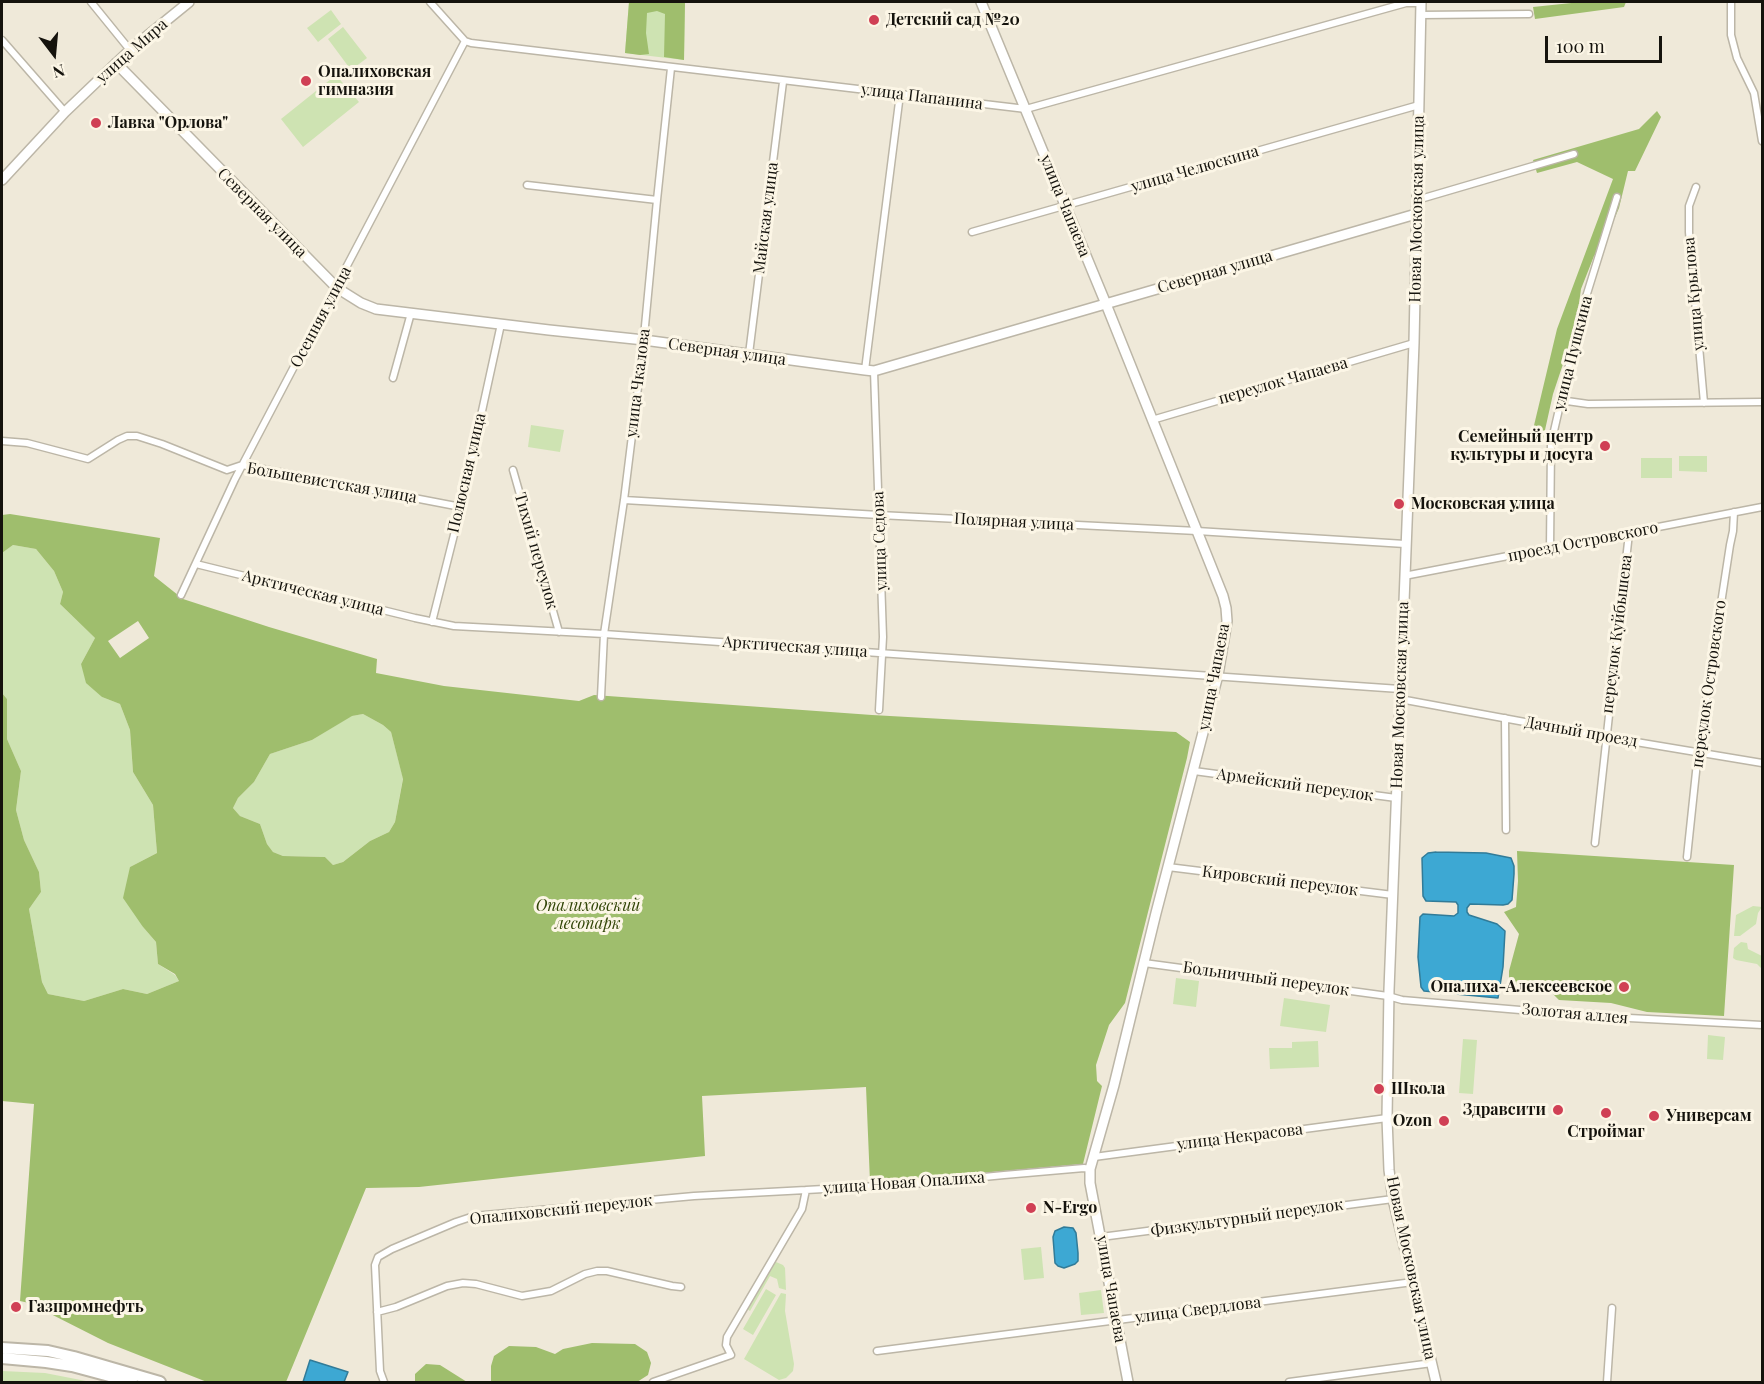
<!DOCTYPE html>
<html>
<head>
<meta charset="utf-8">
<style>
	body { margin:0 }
	#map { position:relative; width:1764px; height:1384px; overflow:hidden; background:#efe9d9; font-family:"Playfair Display",serif }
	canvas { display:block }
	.frame { position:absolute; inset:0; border:3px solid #15130d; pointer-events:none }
	.north { position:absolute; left:24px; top:24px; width:60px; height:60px; -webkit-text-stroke:4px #fcf6e6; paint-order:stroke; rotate:164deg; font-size:16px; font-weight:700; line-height:24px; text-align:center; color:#15130d }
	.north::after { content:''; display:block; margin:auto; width:21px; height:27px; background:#15130d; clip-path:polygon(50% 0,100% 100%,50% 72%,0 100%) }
	.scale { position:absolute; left:1545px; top:36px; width:117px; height:27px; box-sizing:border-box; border:3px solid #15130d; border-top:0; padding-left:8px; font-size:18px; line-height:21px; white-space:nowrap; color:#15130d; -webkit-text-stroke:4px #fcf6e6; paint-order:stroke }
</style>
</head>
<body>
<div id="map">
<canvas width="1764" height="1384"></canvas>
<div class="frame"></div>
<div class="north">N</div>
<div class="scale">100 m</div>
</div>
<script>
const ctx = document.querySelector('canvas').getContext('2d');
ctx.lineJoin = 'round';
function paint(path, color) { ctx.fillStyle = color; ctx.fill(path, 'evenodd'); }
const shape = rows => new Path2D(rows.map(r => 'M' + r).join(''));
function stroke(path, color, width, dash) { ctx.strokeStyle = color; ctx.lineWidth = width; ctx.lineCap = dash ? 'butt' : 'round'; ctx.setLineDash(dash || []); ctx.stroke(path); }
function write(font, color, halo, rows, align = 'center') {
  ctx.font = font + ' "Playfair Display",serif'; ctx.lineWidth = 6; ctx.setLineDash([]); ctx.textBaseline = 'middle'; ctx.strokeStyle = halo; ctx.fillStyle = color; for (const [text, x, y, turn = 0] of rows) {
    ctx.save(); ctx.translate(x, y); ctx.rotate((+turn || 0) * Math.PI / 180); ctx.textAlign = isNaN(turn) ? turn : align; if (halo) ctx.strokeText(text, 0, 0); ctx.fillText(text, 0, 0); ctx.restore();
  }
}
paint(shape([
	[629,2,685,2,684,60,625,53],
	[331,10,341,24,318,42,307,28],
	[343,27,367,58,351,70,328,39],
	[336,75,359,102,303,147,281,119],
	[531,425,564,430,560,452,528,447],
	[1679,456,1707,456,1707,472,1679,471],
	[1641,458,1672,458,1672,478,1641,478],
	[13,545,36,549,54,571,63,592,60,604,95,638,81,664,102,697,120,704,130,730,133,772,153,805,157,853,130,867,143,927,156,942,158,964,175,975,179,981,147,994,123,989,84,1001,48,994,42,982,29,909,41,892,39,872,24,840,16,810,21,771,7,739,7,699,2,693,2,553],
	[363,714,383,725,391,732,403,778,395,822,389,832,370,841,343,862,333,865,325,857,283,856,273,852,267,844,260,824,240,816,233,808,238,798,254,782,270,754,312,740,351,716],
	[1753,906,1762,907,1758,913,1756,924,1740,936,1734,936,1736,915],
	[1741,942,1747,943,1748,949,1762,956,1762,969,1757,964,1736,960,1733,958,1734,948],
	[1176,978,1199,981,1196,1007,1173,1004],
	[1284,998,1330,1005,1326,1032,1280,1026],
	[1708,1035,1725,1037,1723,1060,1707,1059],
	[1463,1039,1477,1040,1473,1094,1459,1093],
	[1318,1041,1319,1067,1270,1069,1269,1048,1292,1048,1292,1042],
	[1041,1247,1044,1278,1024,1280,1021,1249],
	[776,1262,783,1265,785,1268,786,1290,779,1288,777,1279,770,1276,750,1311,746,1308,772,1263],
	[766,1289,776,1295,753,1335,743,1329],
	[1101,1290,1104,1313,1081,1315,1079,1293],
	[781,1293,786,1294,785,1311,794,1364,793,1371,786,1378,779,1380,744,1359],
	[2,1371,45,1373,91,1382,31,1382,2,1381]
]), '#cee3b2');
paint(shape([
	[629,2,685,2,684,60,664,57,665,14,657,11,647,13,646,33,649,54,640,55,625,53],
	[1581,2,1626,2,1624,7,1535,19,1533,7],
	[1657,111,1661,117,1635,171,1628,171,1619,208,1604,243,1594,256,1581,289,1576,325,1553,394,1543,439,1531,438,1557,329,1613,179,1577,162,1537,173,1533,160,1639,129],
	[10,514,160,538,154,576,183,599,269,627,377,659,376,673,444,686,579,701,594,695,872,715,1176,732,1190,742,1187,758,1125,1003,1109,1025,1096,1065,1097,1081,1102,1086,1083,1164,912,1179,870,1182,866,1087,702,1096,705,1156,419,1187,366,1188,286,1382,207,1382,108,1343,29,1303,20,1301,34,1104,2,1101,2,693,7,699,7,739,21,771,16,810,24,840,39,872,41,892,29,909,42,982,48,994,84,1001,123,989,147,994,179,981,175,974,158,964,156,942,143,927,123,898,130,867,157,853,153,805,133,772,130,730,120,704,102,697,86,683,81,664,95,638,60,604,63,592,54,571,36,549,13,545,2,553,2,515],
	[138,621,149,638,120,658,108,641],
	[363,714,383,725,391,732,403,779,395,822,389,832,370,841,343,862,333,865,325,857,283,856,273,852,267,844,260,824,240,816,233,808,238,798,254,782,270,754,312,740,352,716],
	[1517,851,1734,865,1724,1016,1647,1012,1611,1003,1559,1000,1549,990,1509,984,1509,971,1519,934,1504,912,1516,907,1518,881],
	[592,1343,635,1344,647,1352,651,1363,648,1375,637,1382,476,1382,491,1381,491,1366,494,1356,509,1346,536,1347,555,1354,563,1349],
	[426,1364,440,1365,467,1382,415,1382,415,1374]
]), '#9fbe6d');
const water = shape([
	[1436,852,1486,853,1511,858,1514,866,1514,874,1512,900,1508,904,1503,905,1470,904,1467,908,1467,912,1469,915,1497,924,1505,931,1503,967,1498,998,1424,991,1421,987,1418,957,1420,917,1423,914,1454,916,1458,913,1458,905,1456,902,1426,901,1423,896,1422,858,1428,853,1436,852],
	[1064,1227,1073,1228,1076,1233,1078,1253,1078,1261,1075,1264,1064,1268,1058,1266,1055,1263,1053,1237,1055,1231,1064,1227],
	[310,1360,348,1372,344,1382,303,1382,310,1360]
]);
paint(water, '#3da8d3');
stroke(water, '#317b98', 1.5);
const street = shape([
	[91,2,130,50],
	[430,2,465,41,471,43,1026,109,1406,3,1421,3],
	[1731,2,1731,35,1737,58,1754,93,1762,141],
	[1420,15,1529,14],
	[2,40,65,112],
	[527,185,657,200],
	[1696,187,1689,206,1689,232,1704,403],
	[1417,200,1574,154],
	[972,232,1419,105],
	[749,354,783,82],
	[865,370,900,94],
	[874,371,883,637,879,710],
	[393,378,411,313],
	[1560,400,1588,404,1762,402],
	[1152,420,1414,343],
	[2,441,27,443,88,459,118,440,127,436,137,436,162,444,227,470,242,465,461,507],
	[513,470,559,632],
	[624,500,879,515,1197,531,1405,544],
	[1550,549,1551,444,1581,313,1617,197],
	[196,564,415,618,454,626,604,634,1400,689],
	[1404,576,1762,507],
	[181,595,235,479,465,41],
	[432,622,461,507,501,324],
	[601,697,604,634,624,500,643,347,657,200,671,68],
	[1400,699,1606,737,1762,763],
	[1505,718,1506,830],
	[1194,771,1396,798],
	[1595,843,1629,533],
	[1687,857,1698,753,1730,545,1733,531,1734,512],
	[1168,867,1393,895],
	[1144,963,1388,996,1402,1000,1591,1016,1762,1025],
	[1094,1157,1387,1118],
	[1101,1237,1393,1199],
	[377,1312,396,1307,447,1286,463,1283,476,1284,522,1296,551,1291,585,1274,597,1271,607,1271,672,1286,681,1287],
	[877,1351,1413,1282],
	[384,1382,380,1371,375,1265,378,1257,392,1249,456,1222,474,1216,694,1196,806,1190],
	[653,1382,731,1355,726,1345,727,1337,802,1209,806,1190,913,1184,1004,1175,1084,1168,1090,1169],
	[1289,1382,1432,1363],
	[1607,1382,1612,1308]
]);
const secondary = shape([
	[981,2,1106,304,1197,531,1223,596,1226,608,1227,621,1218,675,1156,913,1114,1085,1090,1169,1090,1183,1128,1382],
	[1421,2,1414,343,1389,990,1387,1118,1389,1170,1393,1199,1436,1382],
	[116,63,337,288,361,303,376,309,549,330,644,340,865,370,874,371,1416,214],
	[2,180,65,112,130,50,189,2]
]);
const primary = shape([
	[2,1348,48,1351,74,1357,160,1382],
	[2,1358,46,1362,72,1366,132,1382]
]);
stroke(street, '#bcb6a7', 9);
stroke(secondary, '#bcb6a7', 12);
stroke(primary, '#bcb6a7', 14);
stroke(street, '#fff', 6);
stroke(secondary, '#fff', 9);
stroke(primary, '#fff', 10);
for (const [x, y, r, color] of [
	[874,20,6,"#d04055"],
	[306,81,6,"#d04055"],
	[96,123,6,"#d04055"],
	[1605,446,6,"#d04055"],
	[1399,504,6,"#d04055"],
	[1624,987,6,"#d04055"],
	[1379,1089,6,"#d04055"],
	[1558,1110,6,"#d04055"],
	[1606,1113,6,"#d04055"],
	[1654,1116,6,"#d04055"],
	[1444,1121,6,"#d04055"],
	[1031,1208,6,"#d04055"],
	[16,1307,6,"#d04055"]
]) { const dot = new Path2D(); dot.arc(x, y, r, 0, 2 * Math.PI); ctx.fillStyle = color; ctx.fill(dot); stroke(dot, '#fcf6e6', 2); }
write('bold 16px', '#15130d', '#fcf6e6', [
	["Детский сад №20",886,20],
	["Опалиховская",318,72],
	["гимназия",318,90],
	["Лавка \"Орлова\"",108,123],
	["Семейный центр",1593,437,"right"],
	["культуры и досуга",1593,455,"right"],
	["Московская улица",1411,504],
	["Опалиха-Алексеевское",1612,987,"right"],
	["Школа",1391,1089],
	["Здравсити",1546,1110,"right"],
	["Универсам",1666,1116],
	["Ozon",1432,1121,"right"],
	["Строймаг",1606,1132,"center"],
	["N-Ergo",1043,1208],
	["Газпромнефть",28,1307]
], 'left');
write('16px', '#15130d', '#fcf6e6', [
	["улица Мира",132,51,-41],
	["улица Папанина",922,97,7],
	["улица Челюскина",1195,169,-16],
	["улица Чапаева",1065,206,68],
	["Новая Московская улица",1417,209,-89],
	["Северная улица",262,213,45],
	["Майская улица",766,218,-83],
	["Северная улица",1215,272,-16],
	["улица Крылова",1694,294,-95],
	["Осенняя улица",321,317,-62],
	["Северная улица",727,352,8],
	["улица Пушкина",1573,353,-76],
	["переулок Чапаева",1283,381,-16],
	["улица Чкалова",638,383,-83],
	["Полюсная улица",467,473,-77],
	["Большевистская улица",332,483,10],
	["Полярная улица",1014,522,3],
	["улица Седова",880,541,-92],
	["проезд Островского",1583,542,-11],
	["Тихий переулок",536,551,74],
	["Арктическая улица",313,593,14],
	["переулок Куйбышева",1617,634,-83],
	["Арктическая улица",795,647,4],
	["улица Чапаева",1214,677,-79],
	["переулок Островского",1709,684,-82],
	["Новая Московская улица",1400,695,-88],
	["Дачный проезд",1581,732,10],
	["Армейский переулок",1295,785,8],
	["Кировский переулок",1280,881,7],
	["Больничный переулок",1266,979,8],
	["Золотая аллея",1575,1014,5],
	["улица Некрасова",1240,1137,-7],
	["улица Новая Опалиха",904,1183,-4],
	["Опалиховский переулок",561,1210,-6],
	["Физкультурный переулок",1247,1218,-8],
	["Новая Московская улица",1411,1268,78],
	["улица Чапаева",1111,1289,80],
	["улица Свердлова",1198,1310,-7]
]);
write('italic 16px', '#314507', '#fcf6e6', [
	["Опалиховский",588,906],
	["лесопарк",588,924]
]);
</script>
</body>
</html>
